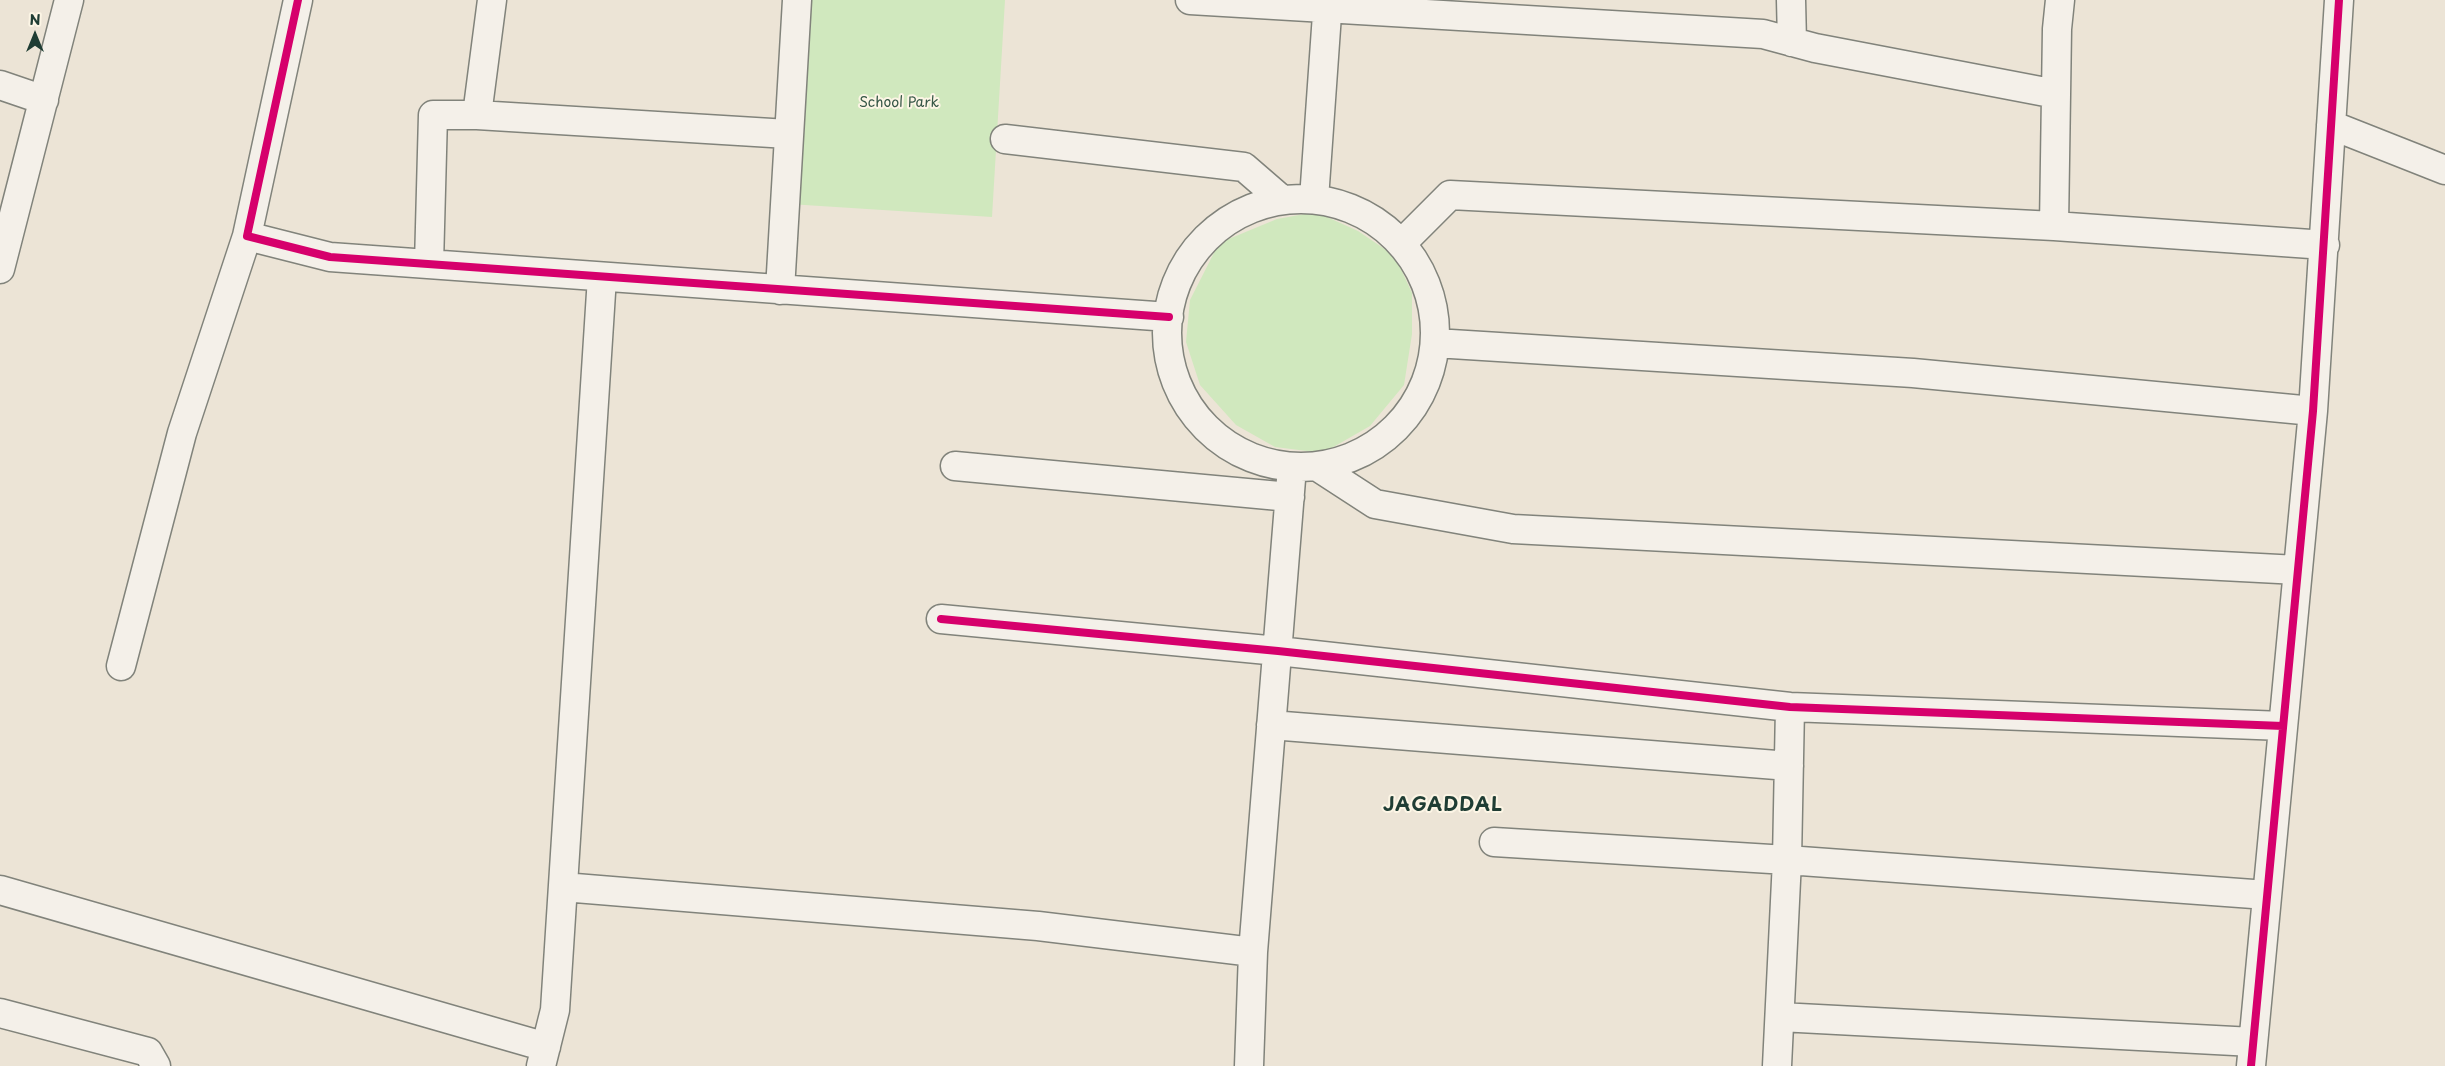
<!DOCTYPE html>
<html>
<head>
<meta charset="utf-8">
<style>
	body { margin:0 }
	#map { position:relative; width:2445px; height:1066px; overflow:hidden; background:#ece4d6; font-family:"Playpen Sans",sans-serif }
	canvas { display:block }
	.north { position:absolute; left:10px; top:10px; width:50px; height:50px; -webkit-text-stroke:4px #fcf5e5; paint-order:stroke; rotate:0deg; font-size:14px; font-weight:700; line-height:20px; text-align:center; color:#1f3d34 }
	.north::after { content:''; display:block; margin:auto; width:18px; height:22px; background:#1f3d34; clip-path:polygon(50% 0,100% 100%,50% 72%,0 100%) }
</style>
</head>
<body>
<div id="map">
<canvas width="2445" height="1066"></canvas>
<div class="north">N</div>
</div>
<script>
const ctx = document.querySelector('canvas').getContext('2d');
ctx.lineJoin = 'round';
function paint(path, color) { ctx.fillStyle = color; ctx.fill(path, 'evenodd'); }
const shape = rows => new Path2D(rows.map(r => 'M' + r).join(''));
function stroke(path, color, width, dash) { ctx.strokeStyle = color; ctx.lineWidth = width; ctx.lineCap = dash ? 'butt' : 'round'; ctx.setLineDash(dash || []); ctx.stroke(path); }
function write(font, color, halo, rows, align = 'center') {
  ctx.font = font + ' "Playpen Sans",sans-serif'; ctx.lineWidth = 4; ctx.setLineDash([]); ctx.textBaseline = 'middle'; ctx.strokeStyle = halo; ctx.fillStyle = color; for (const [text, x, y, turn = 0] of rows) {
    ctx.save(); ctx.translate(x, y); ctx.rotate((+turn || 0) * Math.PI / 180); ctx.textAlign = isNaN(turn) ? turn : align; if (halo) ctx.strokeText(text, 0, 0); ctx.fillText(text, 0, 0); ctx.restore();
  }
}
paint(shape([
	[807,0,1005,0,992,217,789,204],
	[1316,212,1358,231,1395,256,1412,293,1412,334,1404,385,1370,426,1323,453,1275,447,1236,425,1200,385,1186,342,1190,300,1219,243,1277,219]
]), '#d0e8be');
const minor = shape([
	[298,0,247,236,330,257,1169,317],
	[1190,0,1763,34,1815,48,2056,94],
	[1791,0,1792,42],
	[0,85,44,100],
	[477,115,492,0],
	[2331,125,2445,170],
	[1005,139,1244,167,1281,199],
	[1314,199,1328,0],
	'1167 333a134 134 0 1 1 268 0a134 134 0 1 1-268 0Z',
	[2054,226,2057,29,2060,0],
	[1402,243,1450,195,2054,226,2325,245],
	[429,264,433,115,477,115,788,134],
	[0,269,69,0],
	[780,290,797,0],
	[1435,343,1913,373,2313,411],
	[955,466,1290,497],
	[1318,467,1375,504,1513,529,2298,570],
	[941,619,1278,651,1790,707,2283,726],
	[121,666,182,433,247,236],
	[1271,725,1789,766],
	[1494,842,1787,860,2267,895],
	[563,887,1038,926,1253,952],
	[0,890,546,1047],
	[0,1013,148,1052,156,1066],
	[1780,1017,2253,1042],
	[541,1066,555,1010,602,277],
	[1249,1066,1253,952,1292,467],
	[1777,1066,1787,860,1790,707],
	[2251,1066,2313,411,2339,0]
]);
stroke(minor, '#81837b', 31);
stroke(minor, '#f4f0e9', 28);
stroke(shape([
	[298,0,247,236,330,257,1169,317],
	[941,619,1278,651,1790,707,2283,726],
	[2251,1066,2313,411,2339,0]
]), '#d6006c', 8);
write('14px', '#365746', '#fcf5e5', [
	["School Park",899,103]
]);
ctx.letterSpacing = '1px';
write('bold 19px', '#1f3d34', '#fcf5e5', [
	["JAGADDAL",1443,806]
]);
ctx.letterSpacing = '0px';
</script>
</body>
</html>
